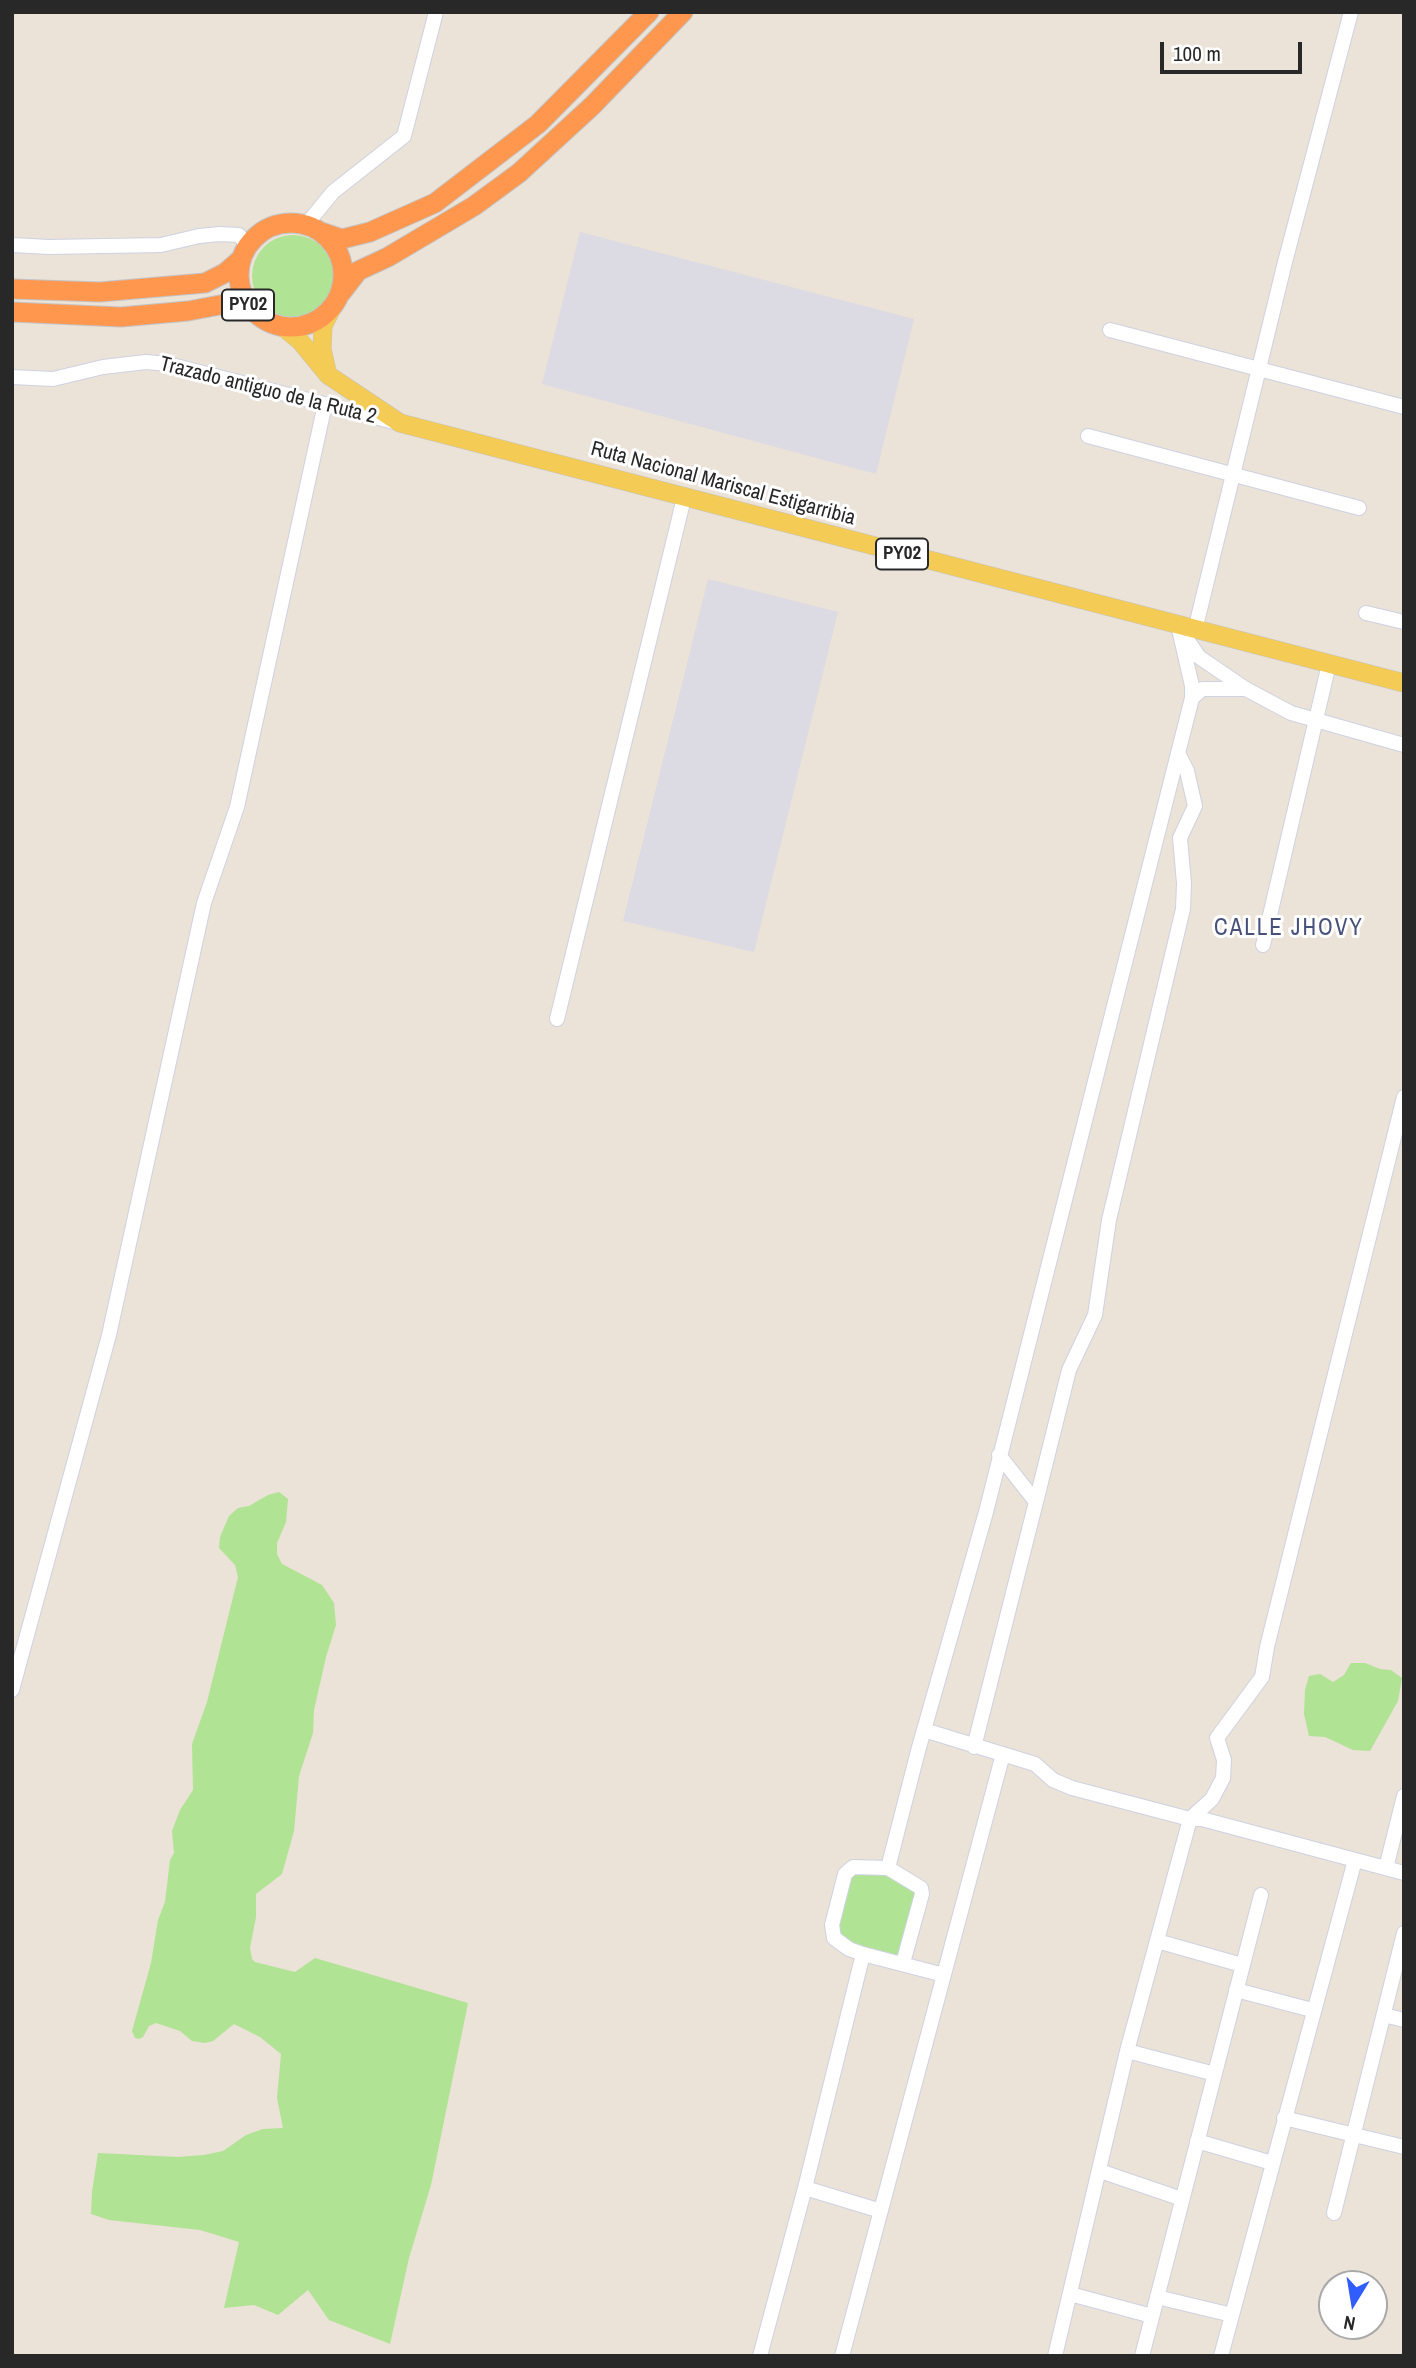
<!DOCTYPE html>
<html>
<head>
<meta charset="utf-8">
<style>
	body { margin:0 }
	#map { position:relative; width:1416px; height:2368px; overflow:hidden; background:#ebe2d8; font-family:"Archivo Narrow",sans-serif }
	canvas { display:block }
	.frame { position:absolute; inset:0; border:14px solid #282828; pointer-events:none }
	.north { position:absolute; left:1318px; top:2270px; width:70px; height:70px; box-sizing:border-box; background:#fff; border:2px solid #a9a9a9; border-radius:50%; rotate:191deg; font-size:19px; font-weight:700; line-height:28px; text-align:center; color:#282828 }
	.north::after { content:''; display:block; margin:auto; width:24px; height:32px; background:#325dfe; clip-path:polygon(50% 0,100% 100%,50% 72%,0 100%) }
	.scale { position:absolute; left:1160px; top:42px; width:142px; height:32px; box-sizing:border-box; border:4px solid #282828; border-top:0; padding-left:9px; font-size:21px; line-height:24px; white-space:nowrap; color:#282828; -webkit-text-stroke:5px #fff; paint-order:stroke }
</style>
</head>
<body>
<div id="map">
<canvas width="1416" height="2368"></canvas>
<div class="frame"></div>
<div class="north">N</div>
<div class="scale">100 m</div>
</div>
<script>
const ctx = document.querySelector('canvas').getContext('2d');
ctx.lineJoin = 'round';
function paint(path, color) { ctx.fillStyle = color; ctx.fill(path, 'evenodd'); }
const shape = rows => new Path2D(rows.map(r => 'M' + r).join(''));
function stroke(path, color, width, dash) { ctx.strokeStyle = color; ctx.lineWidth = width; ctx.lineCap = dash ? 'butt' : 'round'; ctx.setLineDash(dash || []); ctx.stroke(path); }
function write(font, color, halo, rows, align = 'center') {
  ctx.font = font + ' "Archivo Narrow",sans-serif'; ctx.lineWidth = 6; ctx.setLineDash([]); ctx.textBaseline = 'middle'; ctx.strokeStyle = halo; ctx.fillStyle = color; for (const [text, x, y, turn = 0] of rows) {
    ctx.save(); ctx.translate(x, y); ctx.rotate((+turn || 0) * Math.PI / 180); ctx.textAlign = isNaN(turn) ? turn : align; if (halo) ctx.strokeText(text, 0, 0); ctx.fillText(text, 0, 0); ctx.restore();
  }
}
paint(shape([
	[580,232,914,319,876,474,542,384],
	[708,579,838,612,754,952,623,921]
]), '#dcdae3');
paint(shape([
	'252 276a41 41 0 1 1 82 0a41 41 0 1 1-82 0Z',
	[279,1492,288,1499,286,1522,277,1543,277,1554,282,1564,322,1585,334,1603,336,1625,326,1657,314,1710,313,1733,299,1776,294,1831,282,1874,256,1894,256,1917,250,1948,252,1959,255,1962,295,1972,315,1958,468,2003,431,2185,409,2258,390,2344,329,2320,308,2290,278,2315,254,2305,224,2308,239,2242,200,2230,109,2220,91,2214,92,2192,98,2153,178,2157,204,2155,223,2151,246,2135,263,2129,283,2128,277,2098,281,2054,260,2037,234,2024,213,2041,205,2043,192,2041,180,2031,156,2023,149,2026,143,2037,139,2039,135,2038,132,2031,151,1963,158,1920,165,1902,170,1860,174,1853,172,1831,180,1810,193,1790,192,1744,207,1702,238,1577,235,1565,219,1548,220,1537,229,1516,238,1508,249,1506,268,1495],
	[1351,1663,1365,1663,1380,1669,1391,1670,1402,1678,1398,1701,1370,1751,1353,1750,1325,1737,1309,1736,1304,1714,1305,1690,1309,1676,1320,1674,1333,1682,1344,1675],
	[868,1869,911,1886,916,1890,899,1954,892,1957,845,1943,837,1931,849,1880,856,1872]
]), '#b0e393');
const minor = shape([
	[306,225,333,192,404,136,436,12],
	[12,245,49,247,161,245,199,236,220,234,239,235,247,245],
	[1110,330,1404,407],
	[12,377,53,379,103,367,146,362,168,364,394,422],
	[1088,436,1359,508],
	[1366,613,1404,622],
	[1195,630,1285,262,1351,12],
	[1184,635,1199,657,1246,689,1291,713,1404,745],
	[1192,698,1202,689,1244,689],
	[1263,945,1329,664],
	[557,1019,684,498],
	[1036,1502,1069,1370,1095,1315,1109,1220,1183,909,1184,883,1180,838,1195,806,1187,771,1178,753],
	[12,1690,109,1335,204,903,237,807,325,404],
	[924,1730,1035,1764,1053,1780,1072,1788,1190,1819,1202,1819,1404,1873],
	[974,1747,1036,1502,999,1455],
	[888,1868,918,1751,986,1512,1192,698,1192,686,1178,625],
	[1386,1868,1404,1796],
	[1157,1941,1242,1965],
	[903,1963,922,1894,921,1888,888,1868,853,1867,845,1874,832,1925,834,1938,849,1949,863,1954,944,1975],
	[1236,1990,1312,2010],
	[1384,2015,1404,2020],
	[1127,2051,1215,2074],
	[1284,2118,1404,2147],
	[1197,2141,1272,2163],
	[1100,2171,1182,2199],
	[805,2188,881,2211],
	[1334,2213,1404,1933],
	[1070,2294,1152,2316],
	[1157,2297,1232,2315],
	[760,2356,805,2188,863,1954],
	[842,2356,1003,1754],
	[1055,2356,1127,2051,1190,1819,1212,1799,1223,1778,1224,1760,1217,1738,1262,1677,1267,1647,1404,1097],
	[1142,2356,1261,1895],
	[1221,2356,1355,1860]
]);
const major = shape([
	[283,327,300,341,328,375,400,423,1404,683],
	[327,371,322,349,323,326,332,308]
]);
const highway = shape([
	'239 275a52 52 0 1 1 104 0a52 52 0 1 1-104 0Z',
	[321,232,342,239,370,232,435,203,538,124,649,12],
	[12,289,100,292,205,283,225,273,240,260],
	[341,293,358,271,388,257,474,206,519,173,592,106,683,12],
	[12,312,121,317,188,311,225,304,251,310]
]);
stroke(minor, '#ced2e1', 16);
stroke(major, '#c3c3c3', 19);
stroke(highway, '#c3c3c3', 21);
stroke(minor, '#fff', 14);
stroke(major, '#f3cb55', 18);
stroke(highway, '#ff974f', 19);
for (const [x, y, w] of [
	[248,305,52],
	[902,554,52]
]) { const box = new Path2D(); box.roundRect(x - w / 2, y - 15.5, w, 31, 5); ctx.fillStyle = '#fff'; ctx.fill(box); stroke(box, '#282828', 2); }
write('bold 19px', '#282828', null, [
	["PY02",248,305],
	["PY02",902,554]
]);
write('21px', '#282828', '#fff', [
	["Trazado antiguo de la Ruta 2",268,391,14],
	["Ruta Nacional Mariscal Estigarribia",723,484,15]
]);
ctx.letterSpacing = '2px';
write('23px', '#475179', '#fff', [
	["CALLE JHOVY",1289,929]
]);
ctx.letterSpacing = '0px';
</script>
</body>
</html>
